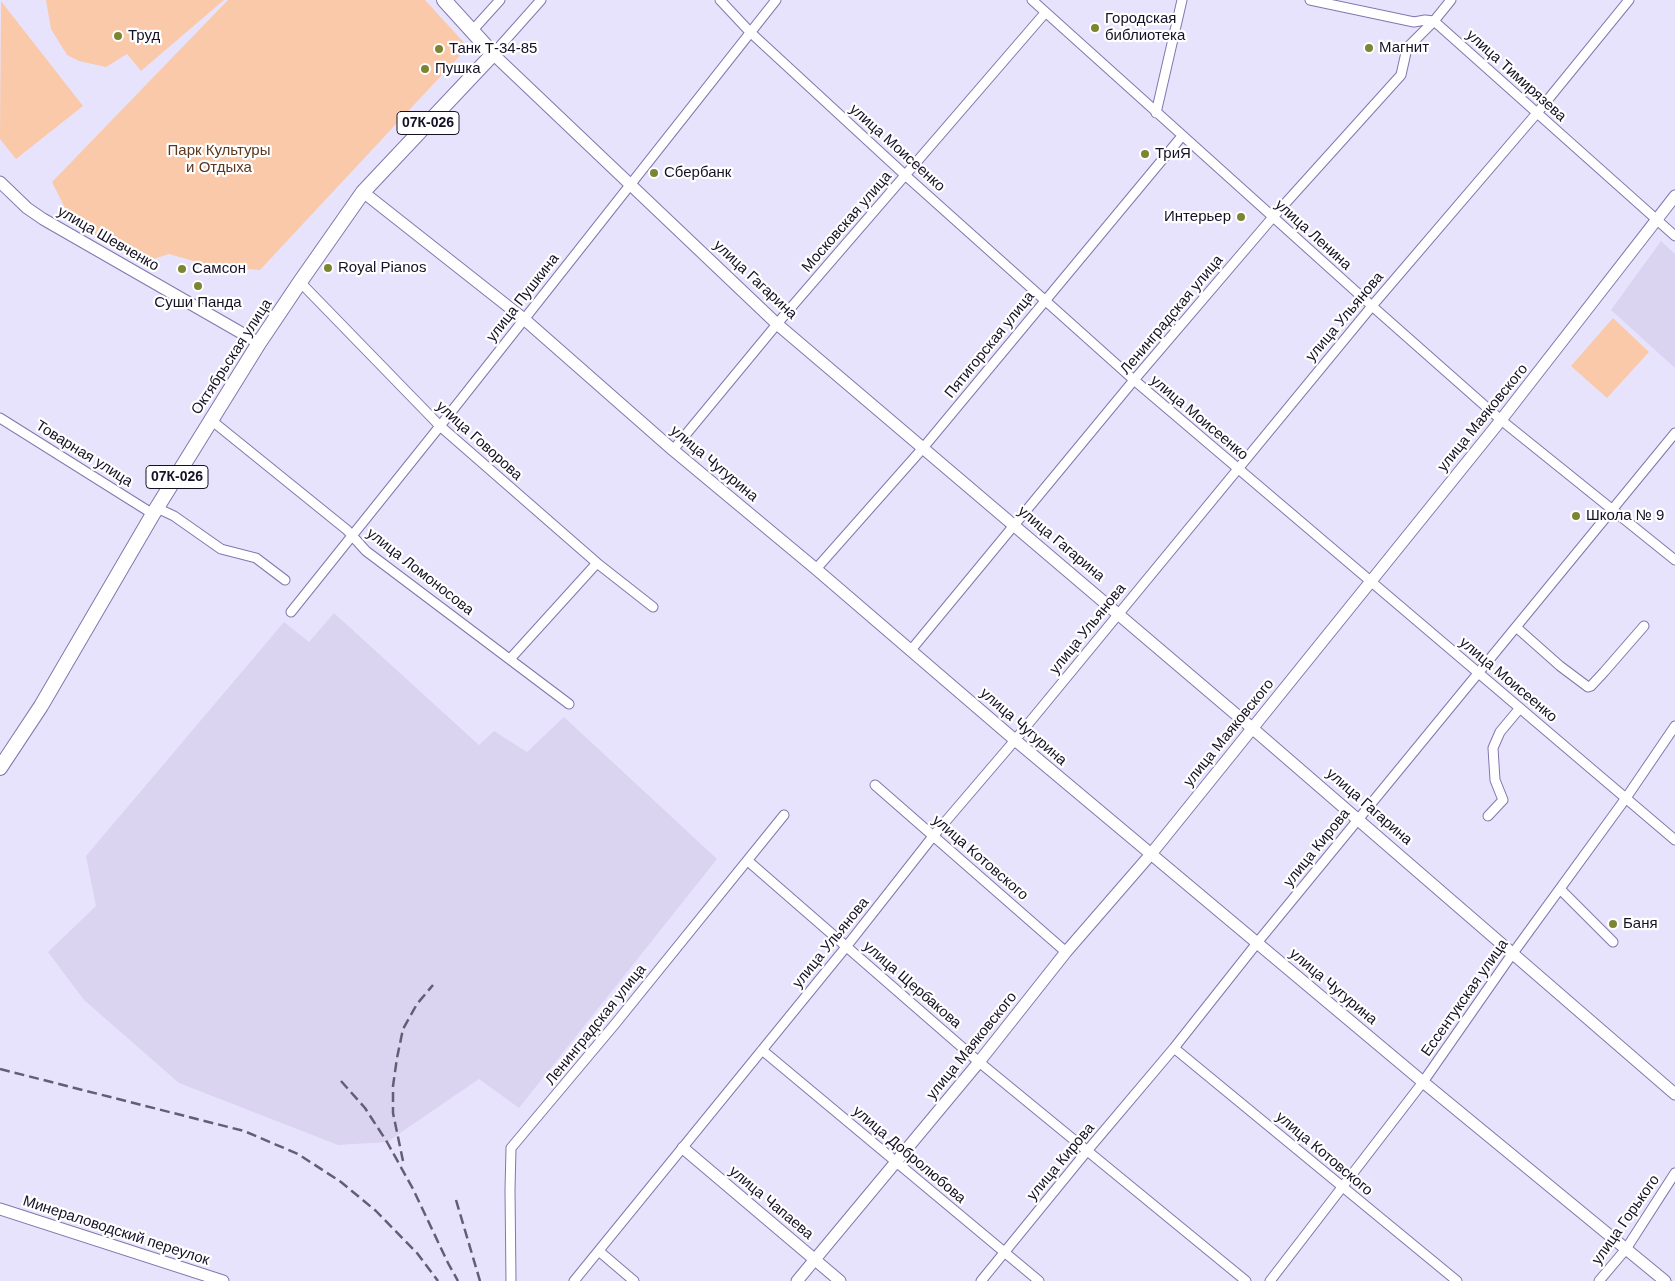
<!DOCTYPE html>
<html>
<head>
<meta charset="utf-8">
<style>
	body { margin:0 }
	canvas { display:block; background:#e8e3fc }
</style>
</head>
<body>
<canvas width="1675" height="1281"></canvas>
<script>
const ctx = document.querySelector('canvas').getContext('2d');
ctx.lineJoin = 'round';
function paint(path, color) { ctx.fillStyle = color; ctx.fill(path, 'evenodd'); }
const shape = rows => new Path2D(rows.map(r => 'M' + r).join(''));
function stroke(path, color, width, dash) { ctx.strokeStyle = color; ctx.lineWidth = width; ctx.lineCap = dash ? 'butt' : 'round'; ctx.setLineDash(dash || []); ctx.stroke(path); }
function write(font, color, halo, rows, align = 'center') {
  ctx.font = font + ' Arial,sans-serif'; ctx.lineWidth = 4.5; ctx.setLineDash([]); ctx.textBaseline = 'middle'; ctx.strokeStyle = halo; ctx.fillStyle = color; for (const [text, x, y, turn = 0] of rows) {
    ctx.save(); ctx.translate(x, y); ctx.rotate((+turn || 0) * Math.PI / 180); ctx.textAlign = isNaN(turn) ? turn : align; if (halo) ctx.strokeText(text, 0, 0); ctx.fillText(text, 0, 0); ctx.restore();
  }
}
paint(shape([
	[1661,241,1675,254,1675,368,1611,310],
	[334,613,479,745,494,731,527,752,564,717,717,859,519,1108,479,1079,387,1142,338,1145,179,1083,84,1000,48,952,96,906,86,856,284,622,309,642]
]), '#dad4f0');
paint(shape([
	[46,0,224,0,141,71,127,54,106,67,79,61,67,55,51,29],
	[228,0,425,0,468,47,260,270,211,266,169,254,141,263,71,220,52,182],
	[1,1,83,106,16,159,0,139],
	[1613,318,1649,352,1607,398,1571,366]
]), '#fac9a9');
const street = shape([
	[720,0,750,32,905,175,1134,380,1675,840],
	[1032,0,1372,306,1501,420,1675,560],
	[1310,0,1414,22,1425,20,1434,21,1675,236],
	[472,31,500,0],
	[493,54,541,0],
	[1156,113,1182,0],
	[300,282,440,426,597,563,653,607],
	[0,418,153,514],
	[211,420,347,530,366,551,569,704],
	[673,450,782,318,1045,13],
	[157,508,174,516,221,549,256,558,285,580],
	[816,569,923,448,1182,136],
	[291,612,440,426,776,0],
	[1516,627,1560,666,1588,687,1591,686,1604,672,1644,626],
	[911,650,1134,380,1273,217,1401,75,1407,48,1434,21,1451,0],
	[510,659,597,563],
	[875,785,1066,952],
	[1488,816,1503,800,1495,780,1493,748,1500,732,1520,708],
	[748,861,979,1062,1246,1281],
	[1560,889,1613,942],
	[1174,1048,1457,1281],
	[762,1050,1039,1281],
	[600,1252,634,1281],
	[511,1281,510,1190,511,1148,615,1024,784,815],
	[574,1281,846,947,934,835,1010,746,1372,306,1537,113,1629,0],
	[981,1281,1087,1151,1174,1048,1261,938,1675,433],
	[1270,1281,1423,1082,1508,960,1626,798,1675,726],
	[1599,1281,1626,1249,1675,1173]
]);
const secondary = shape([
	[493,54,777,324,1252,728,1675,1094],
	[0,182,27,208,43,219,259,343],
	[363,192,524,319,673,450,816,569,1015,740,1423,1082,1665,1281],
	[683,1148,840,1281],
	[0,1209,223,1281],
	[797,1281,979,1062,1066,952,1151,854,1501,420,1675,196]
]);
const primary = shape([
	[0,768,41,706,153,514,259,343,300,282,363,192,493,54,444,0]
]);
stroke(street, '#8476ae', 11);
stroke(secondary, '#8476ae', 13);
stroke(primary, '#8476ae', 16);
stroke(street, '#fff', 9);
stroke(secondary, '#fff', 11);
stroke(primary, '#fff', 14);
stroke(shape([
	[0,1069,244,1131,298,1154,341,1182,376,1211,417,1253,438,1281],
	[341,1081,365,1108,387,1142,413,1189,448,1263,458,1281],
	[403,1161,393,1113,393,1086,397,1058,403,1029,417,1004,433,985],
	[456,1200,480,1281]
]), '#645e74', 2.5, [10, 5]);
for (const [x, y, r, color] of [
	[1095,28,5,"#7c8531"],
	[118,36,5,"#7c8531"],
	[1369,48,5,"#7c8531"],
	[439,49,5,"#7c8531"],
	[425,69,5,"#7c8531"],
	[1145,154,5,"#7c8531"],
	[654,173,5,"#7c8531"],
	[1241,217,5,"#7c8531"],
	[328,268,5,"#7c8531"],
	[182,269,5,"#7c8531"],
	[198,286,5,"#7c8531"],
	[1576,516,5,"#7c8531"],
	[1613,924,5,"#7c8531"]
]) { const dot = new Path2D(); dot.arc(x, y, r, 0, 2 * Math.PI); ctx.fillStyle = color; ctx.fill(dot); stroke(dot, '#fff', 2); }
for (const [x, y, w] of [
	[428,123,62],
	[177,477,62]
]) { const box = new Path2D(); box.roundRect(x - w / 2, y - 11.5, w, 23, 4); ctx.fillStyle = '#fff'; ctx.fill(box); stroke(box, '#171126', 1); }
write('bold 14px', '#171126', null, [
	["07К-026",428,123],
	["07К-026",177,477]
]);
write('15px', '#171126', '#fff', [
	["Городская",1105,19],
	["библиотека",1105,36],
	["Труд",128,36],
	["Магнит",1379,48],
	["Танк Т-34-85",449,49],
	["Пушка",435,69],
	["ТриЯ",1155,154],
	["Сбербанк",664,173],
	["Интерьер",1231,217,"right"],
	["Royal Pianos",338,268],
	["Самсон",192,269],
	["Суши Панда",198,303,"center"],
	["Школа № 9",1586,516],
	["Баня",1623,924]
], 'left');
write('15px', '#171126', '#fff', [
	["улица Тимирязева",1516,76,42],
	["улица Моисеенко",897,148,42],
	["Московская улица",847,222,-49],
	["улица Ленина",1313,235,42],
	["улица Шевченко",108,239,30],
	["улица Гагарина",755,280,43],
	["улица Пушкина",523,298,-52],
	["Ленинградская улица",1172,315,-50],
	["улица Ульянова",1345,317,-50],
	["Пятигорская улица",990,345,-51],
	["Октябрьская улица",232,357,-57],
	["улица Моисеенко",1199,418,40],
	["улица Маяковского",1483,418,-51],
	["улица Говорова",479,441,42],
	["Товарная улица",84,454,32],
	["улица Чугурина",714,464,40],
	["улица Гагарина",1061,544,40],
	["улица Ломоносова",420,572,38],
	["улица Ульянова",1088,629,-51],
	["улица Моисеенко",1508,680,40],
	["улица Чугурина",1023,727,41],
	["улица Маяковского",1229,733,-51],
	["улица Гагарина",1369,807,41],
	["улица Кирова",1317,848,-51],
	["улица Котовского",980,858,41],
	["улица Ульянова",831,943,-51],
	["улица Щербакова",912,985,41],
	["улица Чугурина",1333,987,40],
	["Ессентукская улица",1465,998,-55],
	["Ленинградская улица",596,1025,-51],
	["улица Маяковского",972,1046,-51],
	["улица Котовского",1324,1154,40],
	["улица Добролюбова",909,1155,40],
	["улица Кирова",1061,1162,-50],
	["улица Чапаева",771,1203,40],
	["улица Горького",1626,1220,-55],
	["Минераловодский переулок",116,1231,18]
]);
write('15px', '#5d381d', '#fff', [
	["Парк Культуры",219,151],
	["и Отдыха",219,168]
]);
</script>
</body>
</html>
